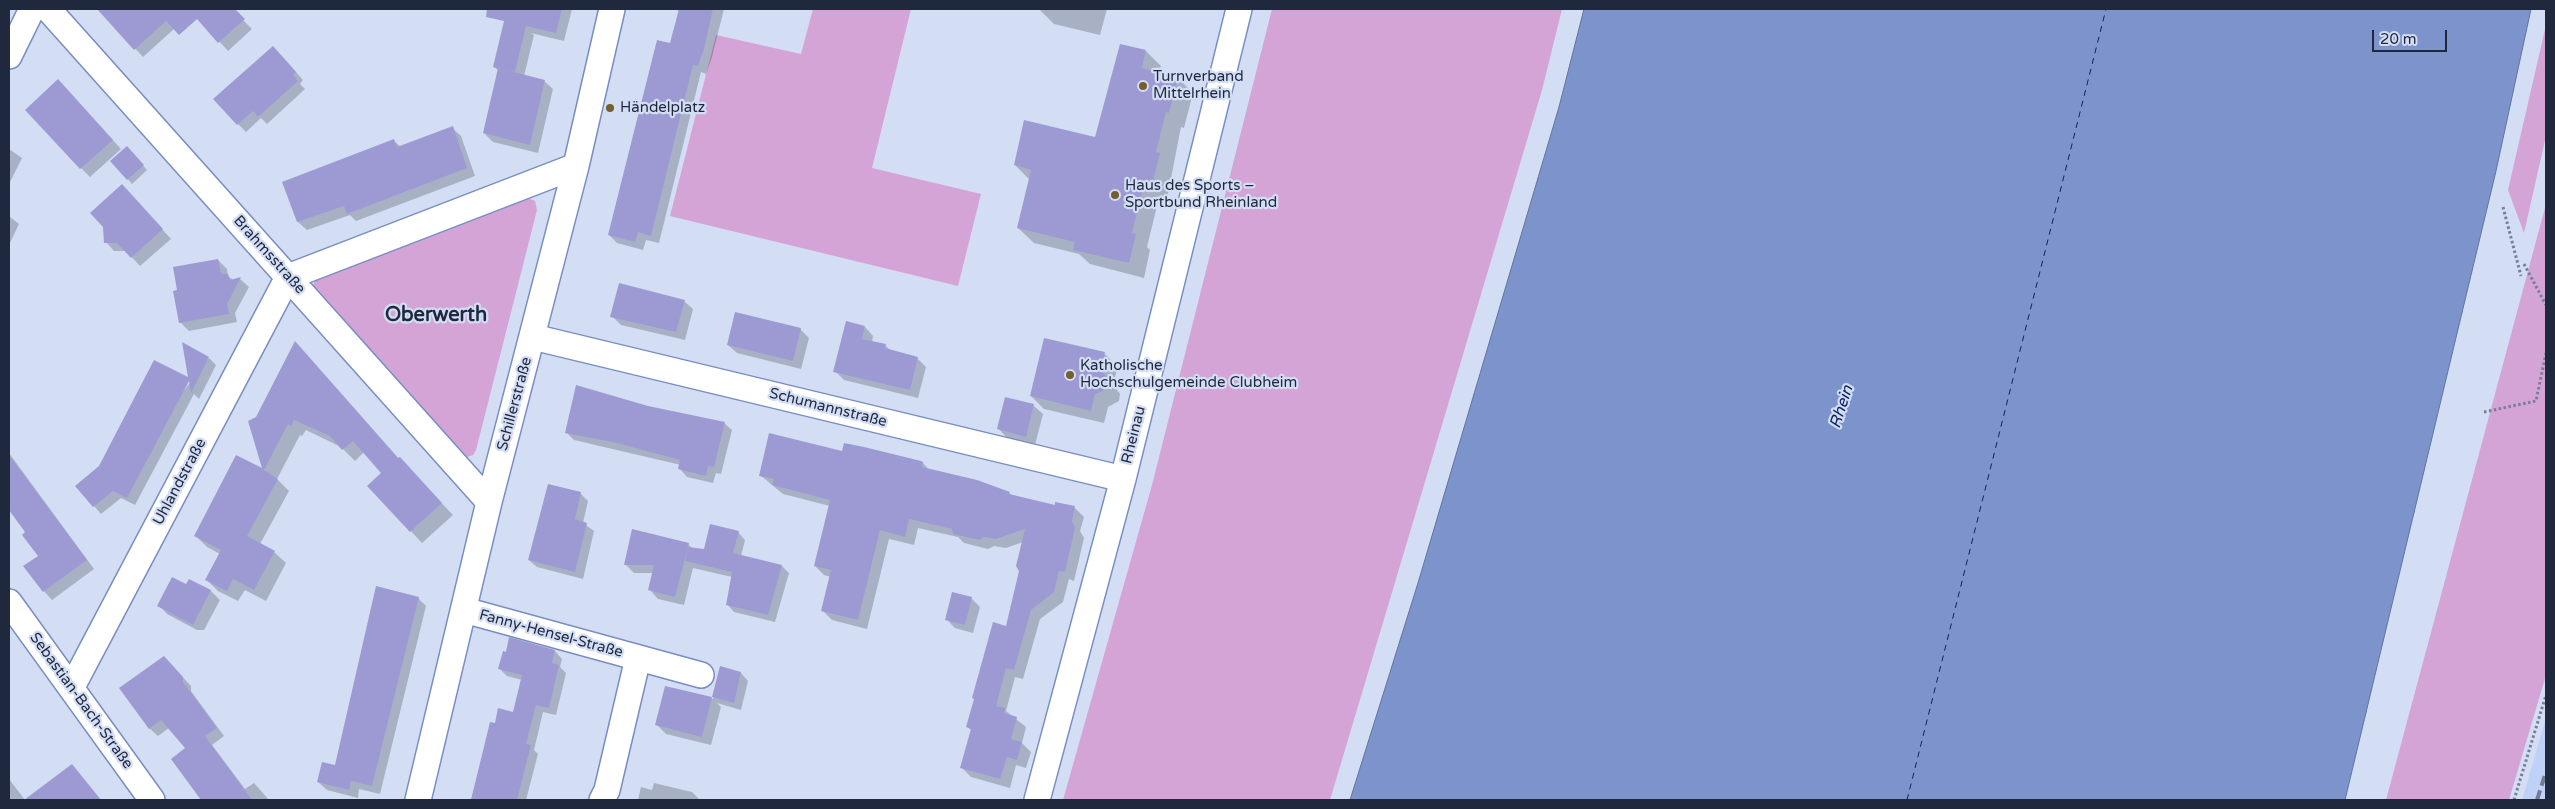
<!DOCTYPE html>
<html>
<head>
<meta charset="utf-8">
<style>
	body { margin:0 }
	#map { position:relative; width:2555px; height:809px; overflow:hidden; background:#d3ddf4; font-family:"Varela Round",sans-serif }
	canvas { display:block }
	.frame { position:absolute; inset:0; border:10px solid #1f283d; pointer-events:none }
	.scale { position:absolute; left:2372px; top:30px; width:75px; height:22px; box-sizing:border-box; border:2px solid #1f283d; border-top:0; padding-left:6px; font-size:15px; line-height:18px; white-space:nowrap; color:#1f283d; -webkit-text-stroke:4px #d3ddf4; paint-order:stroke }
</style>
</head>
<body>
<div id="map">
<canvas width="2555" height="809"></canvas>
<div class="frame"></div>
<div class="scale">20 m</div>
</div>
<script>
const ctx = document.querySelector('canvas').getContext('2d');
ctx.lineJoin = 'round';
function paint(path, color) { ctx.fillStyle = color; ctx.fill(path, 'evenodd'); }
const shape = rows => new Path2D(rows.map(r => 'M' + r).join(''));
function stroke(path, color, width, dash) { ctx.strokeStyle = color; ctx.lineWidth = width; ctx.lineCap = dash ? 'butt' : 'round'; ctx.setLineDash(dash || []); ctx.stroke(path); }
function write(font, color, halo, rows, align = 'center') {
  ctx.font = font + ' "Varela Round",sans-serif'; ctx.lineWidth = 4.5; ctx.setLineDash([]); ctx.textBaseline = 'middle'; ctx.strokeStyle = halo; ctx.fillStyle = color; for (const [text, x, y, turn = 0] of rows) {
    ctx.save(); ctx.translate(x, y); ctx.rotate((+turn || 0) * Math.PI / 180); ctx.textAlign = isNaN(turn) ? turn : align; if (halo) ctx.strokeText(text, 0, 0); ctx.fillText(text, 0, 0); ctx.restore();
  }
}
paint(shape([
	[2546,718,2546,800,2522,800]
]), '#c0d1f7');
paint(shape([
	[813,9,911,9,872,168,981,194,958,286,670,216,716,35,801,54],
	[1272,9,1562,9,1542,90,1330,800,1063,800,1152,485],
	[2546,25,2546,136,2524,233,2508,190],
	[528,198,535,201,537,210,476,450,473,455,467,457,462,455,315,294,313,286,315,280],
	[2546,204,2546,675,2509,800,2386,800]
]), '#d5a4d6');
const water = shape([
	[1584,9,2531,9,2496,171,2345,800,1350,800,1418,583,1559,107,1584,9]
]);
paint(water, '#7c94cb');
stroke(water, '#6074a0', 1);
paint(shape([
	[102,9,150,9,175,28,143,57,105,16,107,12],
	[189,9,232,9,252,29,228,51],
	[514,9,572,9,564,41,531,33,534,35,524,76,544,81,553,89,538,153,493,142,484,133,499,71,494,67],
	[673,9,724,9,712,57,706,74,701,72,659,243,646,240,643,250,617,243,609,235,671,45,680,11],
	[1039,9,1107,9,1100,35,1054,24],
	[1146,51,1161,66,1159,74,1178,78,1193,93,1184,128,1181,127,1166,204,1158,202,1147,247,1150,250,1144,278,1090,264,1079,254,1034,243,1018,228,1030,180,1015,165,1096,139],
	[281,55,303,80,300,84,305,89,267,124,261,118,246,132,238,124],
	[67,90,121,149,90,177,81,168],
	[452,128,461,136,475,176,356,221,350,215,307,230,298,222,283,182,394,141,401,147],
	[9,149,22,158,9,184],
	[131,152,147,170,132,184,112,161],
	[131,195,171,239,140,266,126,251,114,251,106,242],
	[9,216,19,224,9,245],
	[218,260,227,269,228,276,233,280,240,279,249,287,235,313,237,322,189,331,180,322,179,290],
	[684,301,693,309,685,340,621,325,612,316],
	[865,327,873,336,872,342,885,345,891,351,917,358,926,367,918,398,844,380,835,371],
	[800,329,809,338,801,369,737,353,728,345],
	[306,354,399,459,453,515,422,543,369,486,383,474,364,452,355,461,341,447,306,430,302,436,300,435,277,479,289,491,260,544,274,552,286,563,266,601,245,590,238,601,218,591,207,580,220,554,207,547,196,536,264,471,257,418],
	[1105,354,1118,367,1113,384,1120,394,1119,401,1108,407,1104,423,1044,409,1031,396],
	[209,358,216,365,199,399,194,394,135,505,121,498,101,514,94,506],
	[1006,399,1034,406,1043,414,1035,445,1007,438,999,429],
	[648,407,724,423,732,430,721,474,716,473,713,483,687,477,680,469,681,465,574,440,566,432],
	[843,452,923,463,929,470,1009,493,1013,496,1056,506,1075,508,1084,517,1080,531,1084,538,1074,581,1069,579,1063,602,1040,619,1023,679,1015,677,1006,711,1026,727,1022,743,1031,752,1026,768,1016,765,1010,788,971,777,962,768,972,731,968,727,1007,627,1020,570,1023,542,1006,548,994,546,988,549,964,543,958,537,918,528,914,545,889,539,867,629,832,620,823,611,831,577,824,575,815,566,830,506,783,494,760,475],
	[9,453,94,569,52,600,44,591,39,556,27,533,9,507],
	[549,486,581,494,588,501,583,523,594,531,583,579,537,567,529,560],
	[738,532,745,540,741,556,782,566,789,573,775,622,734,612,727,604,732,577,693,568,684,605,658,599,650,590,654,573,634,573,625,564,688,544,693,549,705,550],
	[190,580,211,591,220,600,204,630,197,630,167,614,159,605,186,586],
	[953,594,972,599,980,607,973,633,955,628,947,620],
	[418,598,426,606,380,794,359,789,358,798,327,790,318,782,336,767],
	[510,639,555,651,562,659,560,667,566,673,556,715,543,712,534,750,538,754,526,800,471,800,491,723,496,725,513,713,522,680,507,676,500,669],
	[172,666,191,686,191,691,224,736,212,745,245,789,254,783,269,800,203,800,172,760,187,748,169,728,158,736,149,728],
	[721,668,741,673,748,681,741,710,717,703,721,707,711,745,666,734,657,725,666,687,713,699],
	[72,765,101,800,26,800],
	[9,779,25,800,9,800],
	[654,783,692,792,700,800,638,800,641,787,652,790]
]), '#0003');
stroke(shape([
	[1907,800,2106,9]
]), '#0f2364', 1, [6, 5]);
paint(shape([
	[97,9,235,9,245,19,218,43,197,19,179,35,166,21,134,50],
	[487,9,562,9,556,33,526,26,515,72,493,67,504,21,486,17],
	[679,9,713,9,704,49,698,66,693,65,651,236,638,232,635,242,608,235,657,40,670,43],
	[1120,44,1146,50,1142,68,1178,77,1169,113,1166,112,1156,152,1160,153,1151,189,1143,187,1132,233,1136,234,1129,263,1073,250,1075,242,1017,228,1031,170,1014,165,1024,120,1095,137],
	[273,46,296,72,293,75,298,81,258,117,253,111,237,125,213,99],
	[498,68,545,80,530,145,483,133],
	[58,79,113,140,80,169,25,110],
	[453,126,467,168,347,214,344,206,297,222,282,182,394,139,397,147],
	[127,146,144,165,127,180,110,161],
	[122,184,163,229,131,258,117,243,104,243,103,227,90,213],
	[218,259,221,274,228,274,230,280,241,277,227,304,229,314,179,323,173,291,177,290,173,267],
	[619,283,685,300,676,332,610,317],
	[735,312,801,328,793,361,727,345],
	[846,321,865,326,862,339,886,344,885,348,918,357,910,390,833,372],
	[1044,338,1105,352,1101,370,1107,377,1108,384,1103,391,1095,394,1091,411,1030,396],
	[295,341,398,458,400,457,442,503,410,532,367,486,381,473,353,441,342,450,330,436,294,420,291,426,288,424,264,470,278,479,247,536,275,551,254,590,233,579,227,591,205,580,221,550,194,536,236,455,262,468,248,421,256,417],
	[182,342,209,357,191,393,189,381,127,498,113,491,93,507,75,486,99,466,154,360,188,377],
	[576,385,648,406,725,422,714,467,708,466,706,476,678,469,680,460,613,442,565,433],
	[1005,397,1034,404,1026,437,997,429],
	[769,433,842,451,844,443,864,447,921,461,923,462,922,467,977,480,1010,492,1009,494,1055,505,1055,502,1075,506,1072,521,1075,528,1065,572,1059,571,1054,592,1031,610,1014,670,1006,668,996,706,1005,708,1004,713,1017,717,1011,739,1022,742,1017,760,1007,757,1000,779,960,768,971,729,966,727,974,699,972,698,993,622,1006,626,1019,571,1016,566,1025,529,996,539,984,537,979,540,953,534,952,529,909,519,905,537,880,530,858,620,821,611,831,570,814,566,830,500,772,485,774,479,759,476],
	[9,455,87,560,43,592,23,566,38,556,22,535,25,532,9,510],
	[548,484,581,492,575,519,587,523,575,572,528,560],
	[710,524,739,531,733,553,782,565,768,615,726,605,732,572,685,561,688,547,704,549],
	[632,529,689,543,675,597,648,590,654,565,624,565],
	[172,577,186,584,189,579,211,590,193,625,157,606],
	[376,586,419,597,372,786,351,781,349,790,317,782,322,762,335,765],
	[952,592,972,597,965,625,945,620],
	[509,637,555,650,552,663,559,665,549,708,536,705,526,744,531,745,517,800,471,800,490,722,495,723,498,708,513,712,522,675,498,669,503,651,506,652],
	[164,656,183,677,183,682,217,728,205,736,252,800,201,800,171,759,185,748,161,720,149,729,119,688],
	[720,666,741,672,734,703,712,697],
	[665,686,712,697,702,737,655,725],
	[72,764,101,800,24,800]
]), '#9d9ad3');
const street = shape([
	[48,9,489,502],
	[9,56,32,9],
	[533,337,1123,479],
	[9,602,152,800],
	[464,610,701,675],
	[72,687,288,277,576,166],
	[418,800,489,502,576,166,612,9],
	[602,800,607,790,638,658],
	[1037,800,1123,479,1239,9]
]);
stroke(street, '#788ec3', 28);
stroke(shape([
	[2503,207,2521,276],
	[2524,264,2546,305],
	[2484,412,2536,401,2546,353],
	[2514,800,2546,695]
]), '#767f95', 3, [2.5, 2.5]);
stroke(street, '#fff', 25);
stroke(shape([
	[2537,800,2546,772]
]), '#717b91', 4, [10, 5]);
for (const [x, y, r, color] of [
	[1143,86,5,"#745f2e"],
	[610,108,5,"#745f2e"],
	[1115,195,5,"#745f2e"],
	[1070,375,5,"#745f2e"]
]) { const dot = new Path2D(); dot.arc(x, y, r, 0, 2 * Math.PI); ctx.fillStyle = color; ctx.fill(dot); stroke(dot, '#d3ddf4', 2); }
write('15px', '#1f283d', '#d3ddf4', [
	["Turnverband",1153,77],
	["Mittelrhein",1153,94],
	["Händelplatz",620,108],
	["Haus des Sports –",1125,186],
	["Sportbund Rheinland",1125,203],
	["Katholische",1080,366],
	["Hochschulgemeinde Clubheim",1080,383]
], 'left');
write('15px', '#1f283d', '#d3ddf4', [
	["Brahmsstraße",269,255,48],
	["Schillerstraße",515,404,-75],
	["Schumannstraße",828,408,14],
	["Rheinau",1134,435,-76],
	["Uhlandstraße",180,482,-62],
	["Fanny-Hensel-Straße",551,634,15],
	["Sebastian-Bach-Straße",81,701,54]
]);
write('italic 16px', '#0f2364', '#d3ddf4', [
	["Rhein",1842,407,-72]
]);
write('bold 20px', '#1f283d', '#d3ddf4', [
	["Oberwerth",436,316]
]);
</script>
</body>
</html>
